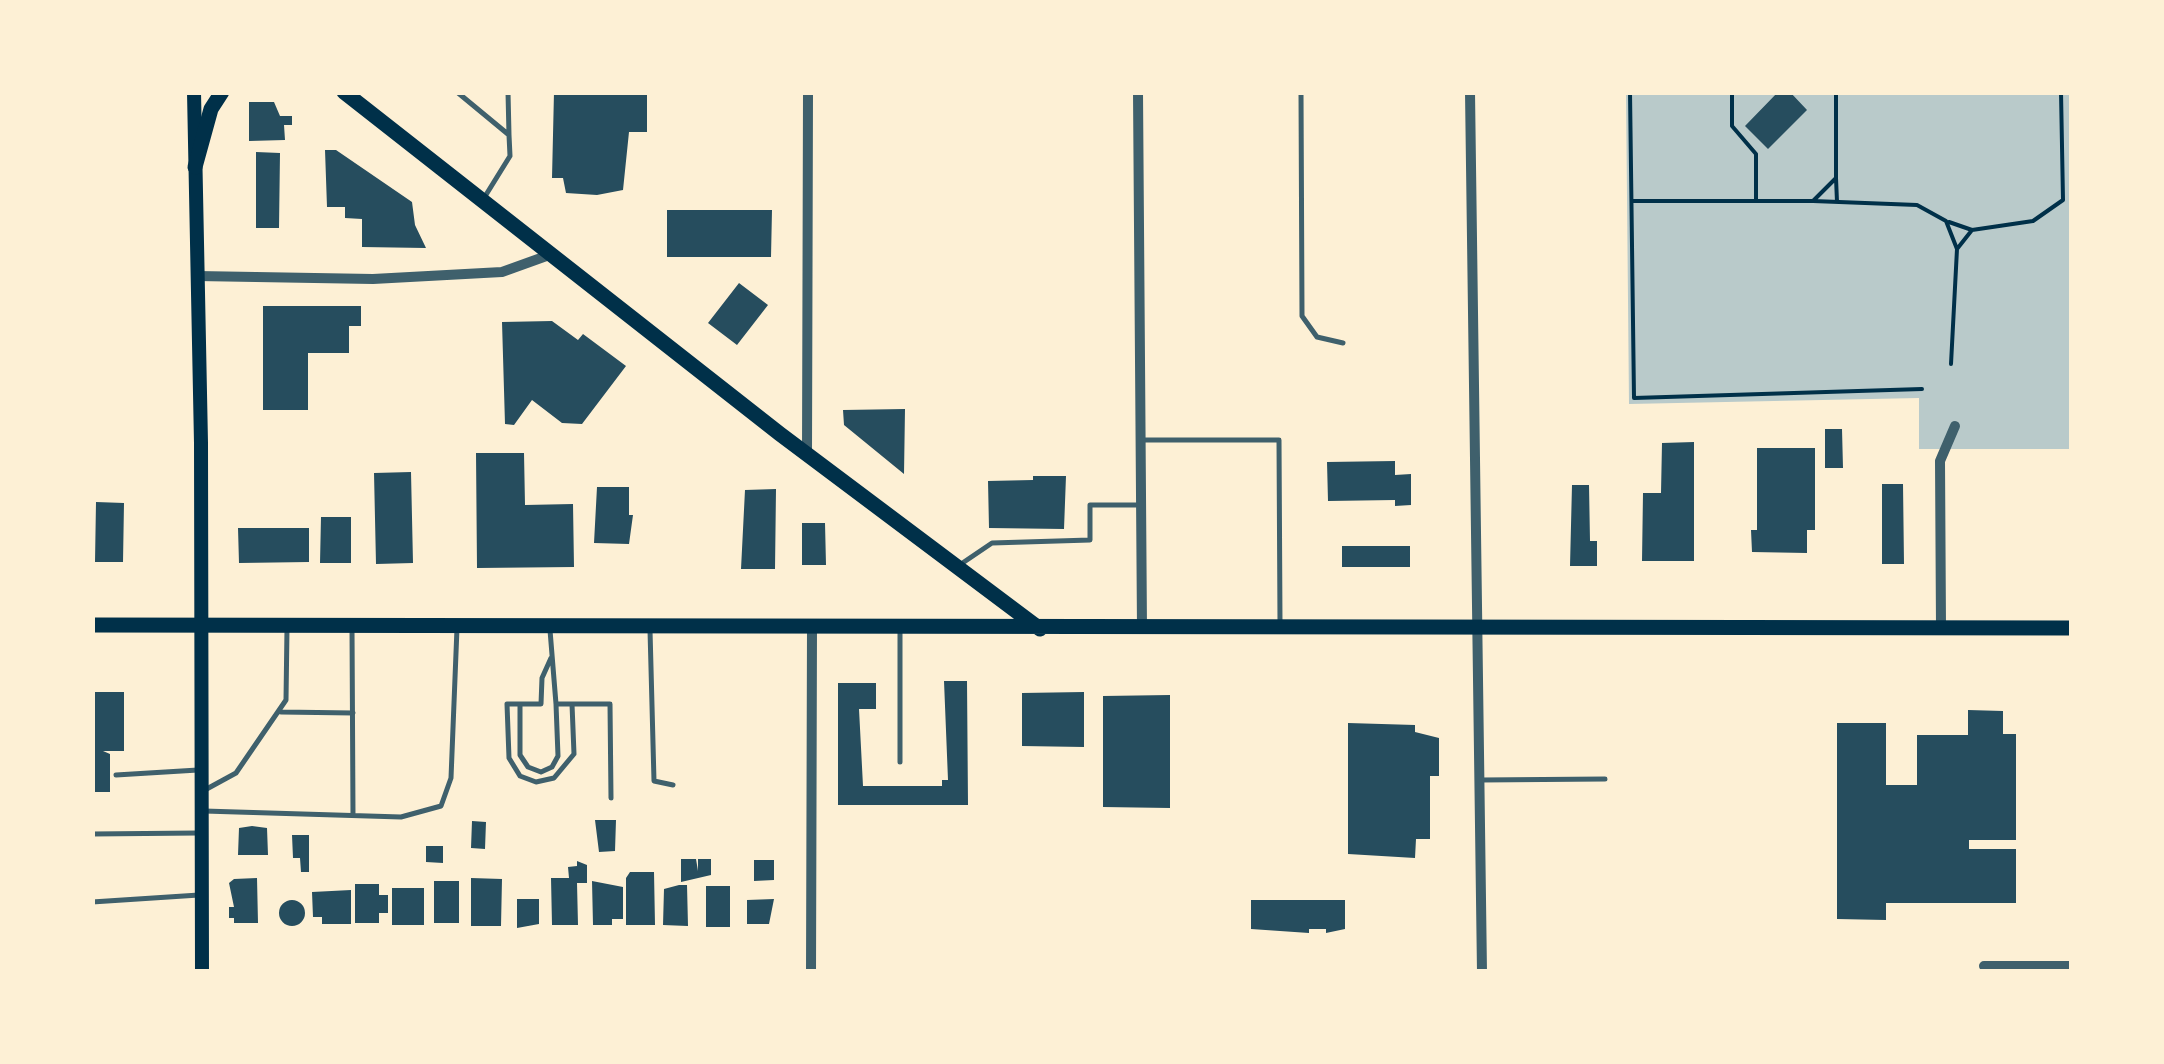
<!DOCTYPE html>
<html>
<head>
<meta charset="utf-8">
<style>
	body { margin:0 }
	#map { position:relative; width:2164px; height:1064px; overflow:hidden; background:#fdf0d5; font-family:Ubuntu,sans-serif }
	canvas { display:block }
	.frame { position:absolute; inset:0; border:95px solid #fdf0d5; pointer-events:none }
</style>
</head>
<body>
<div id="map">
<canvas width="2164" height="1064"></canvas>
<div class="frame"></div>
</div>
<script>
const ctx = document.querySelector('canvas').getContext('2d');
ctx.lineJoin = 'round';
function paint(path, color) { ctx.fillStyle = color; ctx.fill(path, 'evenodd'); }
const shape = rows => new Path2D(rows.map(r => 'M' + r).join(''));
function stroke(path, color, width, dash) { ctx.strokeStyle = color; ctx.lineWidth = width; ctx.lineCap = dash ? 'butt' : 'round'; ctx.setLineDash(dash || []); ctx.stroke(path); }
paint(shape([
	[1626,93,2071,93,2071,449,1919,449,1919,398,1629,404]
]), '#b9caca');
paint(shape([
	[554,92,647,92,647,132,629,132,623,190,597,195,566,193,563,178,552,178],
	[1778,92,1790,92,1807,110,1768,149,1745,126],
	[249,102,274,102,280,116,292,116,292,125,284,125,285,140,249,141],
	[325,150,336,150,412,202,415,225,426,248,362,247,362,219,345,218,345,207,327,207],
	[256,152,280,153,279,228,256,228],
	[667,210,772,210,771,257,667,257],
	[739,283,768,305,737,345,708,323],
	[263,306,361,306,361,326,349,326,349,353,308,353,308,410,263,410],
	[552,321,578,340,583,334,626,366,582,424,562,423,532,400,514,425,505,424,502,322],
	[905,409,904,474,844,425,843,410],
	[1825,429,1842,429,1843,468,1825,468],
	[1694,442,1694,561,1642,561,1643,493,1661,493,1662,443],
	[1757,448,1815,448,1815,530,1807,530,1807,553,1752,552,1751,530,1757,530],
	[476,453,524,453,525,505,573,504,574,567,477,568],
	[1395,461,1395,475,1411,474,1411,505,1395,506,1395,500,1328,501,1327,462],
	[411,472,413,563,376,564,374,473],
	[1033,476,1066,476,1064,529,989,528,988,481,1033,480],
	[1882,484,1903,484,1904,564,1882,564],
	[1572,485,1589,485,1590,541,1597,541,1597,566,1570,566],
	[597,487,629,487,629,515,633,515,629,544,594,543],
	[776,489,775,569,741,569,745,490],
	[96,502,124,503,123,562,95,562],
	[321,517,351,517,351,563,320,563],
	[802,523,825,523,826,565,802,565],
	[238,528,309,528,309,562,239,563],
	[1342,546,1410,546,1410,567,1342,567],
	[944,681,967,681,968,805,838,805,838,683,876,683,876,709,859,709,863,786,942,786,942,780,948,780],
	[92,692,124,692,124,751,103,751,110,754,110,792,92,792],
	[1084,692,1084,747,1022,746,1022,693],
	[1170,695,1170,808,1103,807,1103,696],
	[1968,710,2003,711,2003,734,2016,734,2016,840,1969,840,1969,849,2016,849,2016,903,1886,903,1886,920,1837,919,1837,723,1886,723,1886,785,1917,785,1917,735,1968,735],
	[1348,723,1415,725,1415,732,1439,738,1439,776,1430,776,1430,839,1416,839,1415,858,1348,854],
	[595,820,616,820,615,851,599,852],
	[472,821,486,822,485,849,471,848],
	[252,826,267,828,268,855,238,855,239,828],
	[292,835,309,835,309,872,301,872,300,858,293,858],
	[426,846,443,846,443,863,426,862],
	[681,859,696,859,698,871,698,859,711,859,711,875,681,882],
	[754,860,774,860,774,880,754,881],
	[577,861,587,865,587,883,577,883,578,925,552,925,551,878,569,878,568,867,577,866],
	[630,872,654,872,655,925,626,925,626,878],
	[257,878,258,923,234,923,234,918,229,918,229,907,234,907,229,883,234,879],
	[471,878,502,879,501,926,471,926],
	[434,881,459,881,459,923,434,923],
	[592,881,623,887,623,919,612,919,612,925,593,925],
	[355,884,379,884,379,895,388,895,388,913,379,913,379,923,355,923],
	[679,885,687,885,688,926,663,925,664,889],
	[706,886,730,886,730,927,706,927],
	[392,888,424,888,424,925,392,925],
	[351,890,351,924,322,924,322,917,313,917,312,892],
	[517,899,539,899,539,924,517,928],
	[774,899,769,924,747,924,747,900],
	'279 913a13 13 0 1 1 26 0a13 13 0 1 1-26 0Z',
	[1251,900,1345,900,1345,929,1326,933,1326,929,1309,929,1309,933,1251,929]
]), '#264d5e');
stroke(shape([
	[1630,92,1634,398,1922,389],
	[1732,92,1732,126,1756,154,1756,199],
	[1836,92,1836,178,1813,201,1917,205,1946,221,1957,249],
	[1836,178,1837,202],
	[1633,201,1813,201],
	[1949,222,1972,230],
	[1951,364,1957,249,1972,230,2033,221,2063,200,2061,92]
]), '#003049', 4);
stroke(shape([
	[457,92,509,135,508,92],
	[1301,92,1302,316,1317,337,1343,343],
	[484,198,510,156,509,135],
	[1141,440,1279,440,1280,624],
	[961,564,992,543,1090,540,1090,505,1138,505],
	[352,628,353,815],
	[550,630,556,704,572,704,574,754,554,778,536,782,520,776,509,758,507,704,541,704,542,678,551,658],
	[650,630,654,781,673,785],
	[900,631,900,762],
	[520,704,520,755,528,767,541,772,552,767,558,756,556,704],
	[572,704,610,704,611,798],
	[281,712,353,713],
	[116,775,198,770],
	[1481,780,1605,779],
	[203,791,236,773,286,700,287,628],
	[204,811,401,817,441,806,451,778,457,628],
	[92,834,198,833],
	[92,902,199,895]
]), '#3f606c', 5);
stroke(shape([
	[1138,92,1142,629],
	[1470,92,1482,972],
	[197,276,373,279,502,272,552,254],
	[807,454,808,92],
	[1941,627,1940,461,1955,426],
	[1984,966,2072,966],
	[811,972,812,627]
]), '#3f606c', 10);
stroke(shape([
	[194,92,201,443,202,972]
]), '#003049', 14);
stroke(shape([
	[344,92,780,434,1040,629],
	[195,167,211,109,222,92],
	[92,625,2072,628]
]), '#003049', 15);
</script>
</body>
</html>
